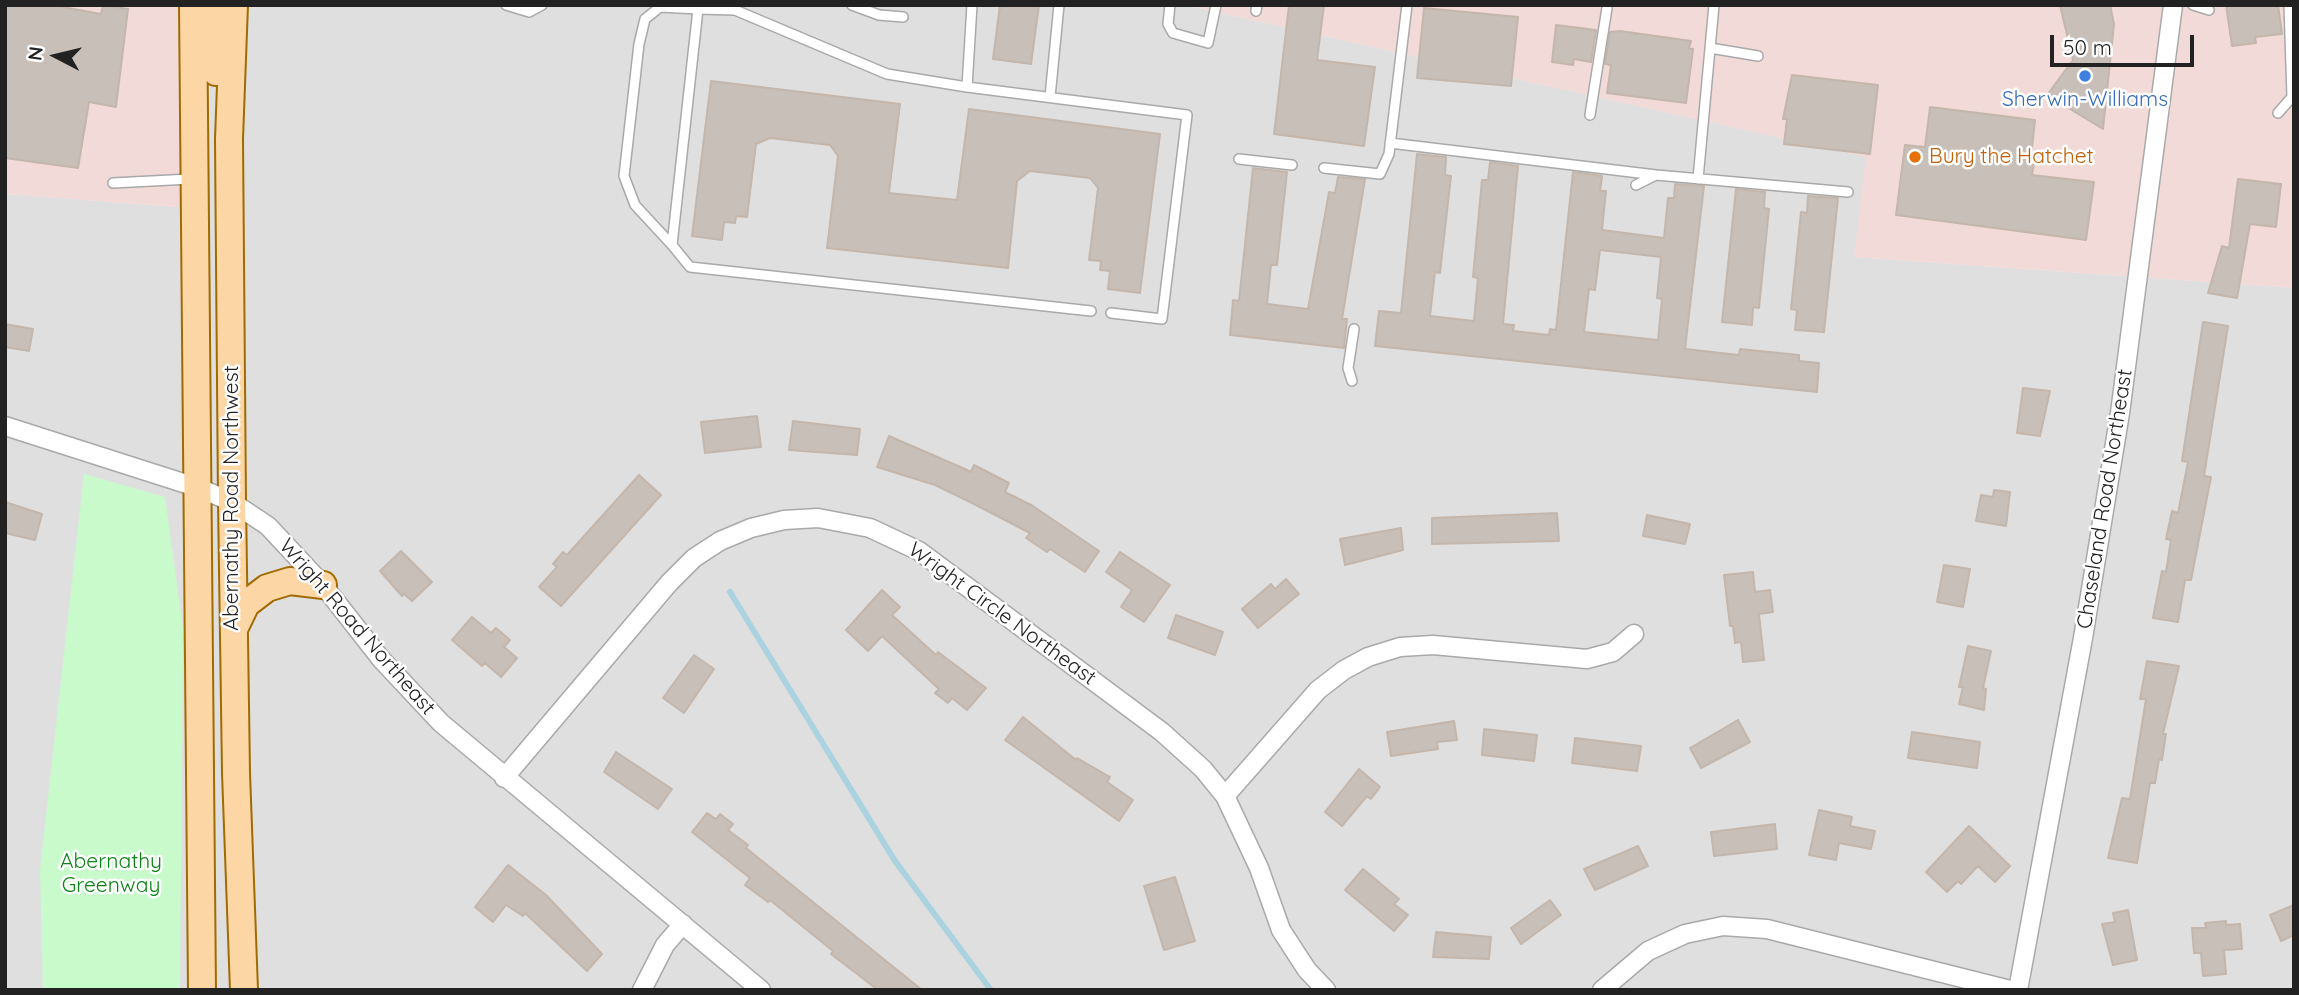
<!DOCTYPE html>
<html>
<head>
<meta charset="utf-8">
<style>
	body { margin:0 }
	#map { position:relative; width:2299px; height:995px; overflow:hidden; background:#f2efe9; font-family:Quicksand,sans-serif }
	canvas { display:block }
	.frame { position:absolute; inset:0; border:7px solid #222; pointer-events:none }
	.north { position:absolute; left:21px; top:21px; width:70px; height:70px; -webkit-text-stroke:5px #fff; paint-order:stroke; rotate:277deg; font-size:19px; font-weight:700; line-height:28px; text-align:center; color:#222 }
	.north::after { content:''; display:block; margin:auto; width:24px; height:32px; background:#222; clip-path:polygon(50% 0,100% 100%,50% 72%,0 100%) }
	.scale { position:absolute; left:2050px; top:35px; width:144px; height:32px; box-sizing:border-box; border:4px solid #222; border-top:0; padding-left:9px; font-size:21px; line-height:24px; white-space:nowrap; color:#222; -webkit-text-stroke:5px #fff; paint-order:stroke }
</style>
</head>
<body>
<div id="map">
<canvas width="2299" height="995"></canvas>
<div class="frame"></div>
<div class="north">N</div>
<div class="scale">50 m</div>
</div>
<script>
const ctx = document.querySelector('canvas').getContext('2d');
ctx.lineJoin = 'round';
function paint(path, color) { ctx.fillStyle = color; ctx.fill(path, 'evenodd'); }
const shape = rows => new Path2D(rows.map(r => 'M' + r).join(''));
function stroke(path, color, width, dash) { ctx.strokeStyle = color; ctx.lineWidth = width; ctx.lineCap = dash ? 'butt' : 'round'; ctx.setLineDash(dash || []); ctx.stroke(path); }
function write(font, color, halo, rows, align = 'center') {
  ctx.font = font + ' Quicksand,sans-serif'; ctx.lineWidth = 5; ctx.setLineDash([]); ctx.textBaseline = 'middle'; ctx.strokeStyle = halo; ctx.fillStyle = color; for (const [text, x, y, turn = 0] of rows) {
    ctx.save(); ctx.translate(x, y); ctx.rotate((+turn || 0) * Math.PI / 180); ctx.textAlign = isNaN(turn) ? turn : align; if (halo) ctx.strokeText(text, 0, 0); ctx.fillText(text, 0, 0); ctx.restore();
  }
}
paint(shape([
	[205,5,1185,5,1867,157,1855,257,2294,288,2294,990,5,990,5,194,205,209]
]), '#e0dfdf');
paint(shape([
	[5,5,205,5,205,209,5,194],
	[1185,5,2294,5,2294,288,1854,257,1866,157]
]), '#f2dad9');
paint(shape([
	[84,474,165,497,183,629,180,990,43,990,40,870]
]), '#c8facc');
stroke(shape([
	[730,592,895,861,991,990]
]), '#aad3df', 6);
const building = shape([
	[5,5,52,5,101,14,103,5,128,9,116,107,89,102,78,168,5,158,5,5],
	[1000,5,1039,5,1031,64,993,59,1000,5],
	[1289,5,1324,5,1317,60,1375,67,1364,146,1274,134,1289,5],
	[2060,5,2110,5,2114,24,2103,129,2047,95,2073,60,2060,5],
	[2226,5,2278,5,2282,34,2255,37,2256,43,2232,46,2226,5],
	[1424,8,1518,17,1511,86,1417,78,1424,8],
	[1556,25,1596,30,1591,62,1574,59,1573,65,1552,62,1556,25],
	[1620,31,1691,41,1689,48,1693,49,1686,103,1607,93,1611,65,1605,64,1610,32,1620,31],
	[1792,75,1878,85,1870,154,1784,144,1787,119,1783,119,1792,75],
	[711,81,900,104,889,193,957,200,969,109,1160,134,1140,293,1108,289,1110,271,1100,270,1101,261,1089,260,1098,188,1090,178,1030,171,1017,181,1008,268,827,248,838,156,830,145,770,138,756,144,747,217,736,216,735,223,724,222,722,240,692,236,711,81],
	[1930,107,2035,120,2031,157,2035,157,2032,175,2094,182,2086,240,1896,215,1905,145,1925,147,1930,107],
	[1417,154,1446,157,1445,175,1451,176,1440,273,1435,272,1430,316,1474,321,1478,278,1473,277,1482,180,1488,180,1490,162,1518,166,1503,324,1514,325,1513,331,1549,335,1550,329,1556,330,1573,172,1602,176,1600,191,1606,191,1602,230,1664,238,1668,198,1674,198,1675,184,1704,186,1685,349,1739,355,1740,349,1799,355,1799,361,1819,363,1817,392,1375,346,1379,311,1401,313,1417,154],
	[1600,250,1661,257,1657,298,1662,299,1658,340,1584,332,1589,289,1595,290,1600,250],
	[1253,168,1287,172,1277,265,1271,265,1267,304,1308,309,1329,192,1335,193,1338,177,1365,179,1342,319,1347,319,1344,348,1230,335,1233,300,1239,301,1253,168],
	[2238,179,2281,184,2276,227,2250,224,2237,298,2208,293,2222,246,2229,248,2238,179],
	[1736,189,1765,192,1764,208,1769,209,1759,308,1753,307,1752,325,1722,322,1736,189],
	[1808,196,1838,198,1824,332,1795,330,1797,310,1791,309,1801,212,1807,213,1808,196],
	[2203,322,2228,326,2204,476,2211,477,2191,580,2185,580,2178,622,2153,618,2162,571,2166,572,2171,540,2166,539,2172,511,2178,513,2188,462,2182,461,2203,322],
	[5,324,33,329,29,351,5,347,5,324],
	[2023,388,2050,391,2040,436,2017,433,2023,388],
	[757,416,761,447,705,453,701,422,757,416],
	[793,421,860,429,857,455,789,450,793,421],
	[889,436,965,469,971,472,974,465,1009,483,1005,492,1033,506,1099,551,1085,572,1050,549,1047,552,1026,538,1030,533,970,502,935,485,877,467,889,436],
	[639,475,661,495,561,606,539,587,557,567,553,564,563,552,567,555,639,475],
	[1994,490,2010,492,2006,526,1976,521,1981,495,1993,497,1994,490],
	[5,502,42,514,35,540,5,533,5,502],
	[1557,513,1559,541,1432,544,1432,518,1557,513],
	[1647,515,1690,524,1685,544,1643,536,1647,515],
	[1401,528,1403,550,1345,565,1340,539,1401,528],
	[401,551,432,582,412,601,404,594,402,596,380,571,401,551],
	[1120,552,1170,585,1144,622,1121,607,1132,590,1106,572,1120,552],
	[1944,565,1970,569,1963,607,1937,602,1944,565],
	[1753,572,1755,592,1770,590,1773,612,1759,614,1764,660,1743,662,1741,642,1735,643,1733,626,1730,626,1724,575,1753,572],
	[1286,579,1299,594,1258,628,1242,609,1271,584,1275,589,1286,579],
	[882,590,900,607,892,615,936,655,938,652,986,688,967,710,952,698,948,703,935,693,939,689,882,636,868,651,846,630,882,590],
	[1176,615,1223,632,1215,655,1168,638,1176,615],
	[472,617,491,633,496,628,510,640,504,647,517,658,501,677,485,663,482,666,452,640,472,617],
	[1968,646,1991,651,1983,688,1986,689,1984,710,1959,704,1963,687,1959,687,1968,646],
	[694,655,714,669,684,713,663,698,694,655],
	[2147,661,2179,666,2163,734,2166,734,2162,760,2159,759,2155,783,2150,783,2137,863,2108,858,2122,798,2130,799,2146,699,2140,699,2147,661],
	[1023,717,1076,760,1077,758,1110,777,1107,782,1133,800,1119,821,1005,740,1023,717],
	[1738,720,1750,742,1701,768,1690,748,1738,720],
	[1454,721,1457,740,1437,742,1438,749,1391,756,1387,732,1454,721],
	[1484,729,1537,735,1534,761,1482,755,1484,729],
	[1912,732,1980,742,1977,768,1908,758,1912,732],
	[1575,738,1641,746,1637,771,1572,763,1575,738],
	[616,752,672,789,658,809,604,772,616,752],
	[1359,769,1380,787,1371,799,1367,796,1342,826,1325,812,1359,769],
	[1819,810,1852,817,1850,826,1875,831,1871,849,1839,843,1836,860,1809,855,1819,810],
	[707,813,716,819,720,814,733,824,728,830,748,845,746,848,922,990,878,990,831,954,833,951,770,900,768,902,745,885,750,878,692,832,707,813],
	[1775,824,1777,849,1714,856,1711,832,1775,824],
	[1969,826,2010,866,1995,882,1978,866,1961,884,1958,881,1947,892,1926,872,1969,826],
	[1638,846,1648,866,1595,890,1584,869,1638,846],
	[508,865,546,895,602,954,587,971,525,913,523,916,506,905,493,922,475,907,508,865],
	[1363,869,1399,899,1394,904,1408,915,1394,931,1345,890,1363,869],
	[1175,877,1195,941,1164,950,1144,886,1175,877],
	[1550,900,1561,915,1521,944,1511,928,1550,900],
	[2294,905,2294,935,2281,941,2270,915,2294,905],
	[2128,910,2137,960,2113,965,2102,924,2115,922,2113,913,2128,910],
	[2226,921,2226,925,2240,924,2242,949,2224,950,2226,974,2203,976,2201,953,2194,953,2192,928,2206,928,2205,923,2226,921],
	[1436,932,1491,937,1489,959,1433,957,1436,932]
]);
paint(building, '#c7bfb8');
stroke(building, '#c4b6ab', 2);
const lane = shape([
	[506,5,529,12,542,5],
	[852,5,879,15,903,17],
	[972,5,967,87,1187,115,1162,319,1111,313],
	[1170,5,1168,24,1173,33,1208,43,1216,5],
	[2193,5,2209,10],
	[1256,11,1257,5],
	[1710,48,1758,56],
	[967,87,887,74,735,10,698,9,672,245,690,267,1091,311],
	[1050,97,1059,5],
	[2278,113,2292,97,2289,5],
	[1590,115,1607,8],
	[1390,143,1656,175],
	[1239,159,1292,165],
	[1324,168,1380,174,1389,154,1407,5],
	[1698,179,1714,5],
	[113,183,190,179],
	[1636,185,1656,175,1848,192],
	[672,245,635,205,624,176,639,44,645,19,660,7,698,9],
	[1352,381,1348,368,1354,329]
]);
const street = shape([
	[5,426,199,488,232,502,268,526,323,585,381,659,441,723,761,990],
	[504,778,669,583,694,558,720,541,751,528,784,520,818,518,870,528,919,551,1162,732,1203,769,1225,796,1259,868,1281,930,1307,970,1326,990],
	[1225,796,1318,690,1344,670,1368,657,1400,647,1433,645,1587,659,1613,652,1634,634],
	[642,990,665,945,683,924],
	[1602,990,1648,951,1685,934,1723,926,1767,929,2010,990],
	[2018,990,2083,638,2120,413,2173,5]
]);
const primary = shape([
	[193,5,202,990],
	[214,5,216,72],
	[234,5,229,139,232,502,236,773,244,990],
	[234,629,246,604,267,588,290,581,323,585]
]);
stroke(lane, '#a9a9a9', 12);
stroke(street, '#a9a9a9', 21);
stroke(primary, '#a06b00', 30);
stroke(lane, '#fff', 9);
stroke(street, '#fff', 18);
stroke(primary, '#fcd6a4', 26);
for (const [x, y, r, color] of [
	[2085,76,7,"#3f7fe0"],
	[1915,157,7,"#e8710a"]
]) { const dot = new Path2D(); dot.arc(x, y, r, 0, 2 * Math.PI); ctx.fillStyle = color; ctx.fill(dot); stroke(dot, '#fff', 2.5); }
write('21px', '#366cbe', '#fff', [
	["Sherwin-Williams",2085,100]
]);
write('21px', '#c56008', '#fff', [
	["Bury the Hatchet",1929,157]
], 'left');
write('21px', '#222', '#fff', [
	["Abernathy Road Northwest",232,498,-90],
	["Chaseland Road Northeast",2105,499,-81],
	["Wright Circle Northeast",1002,614,36],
	["Wright Road Northeast",357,627,49]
]);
write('21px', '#0c8416', '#fff', [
	["Abernathy",111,862],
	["Greenway",111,886]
]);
</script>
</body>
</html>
